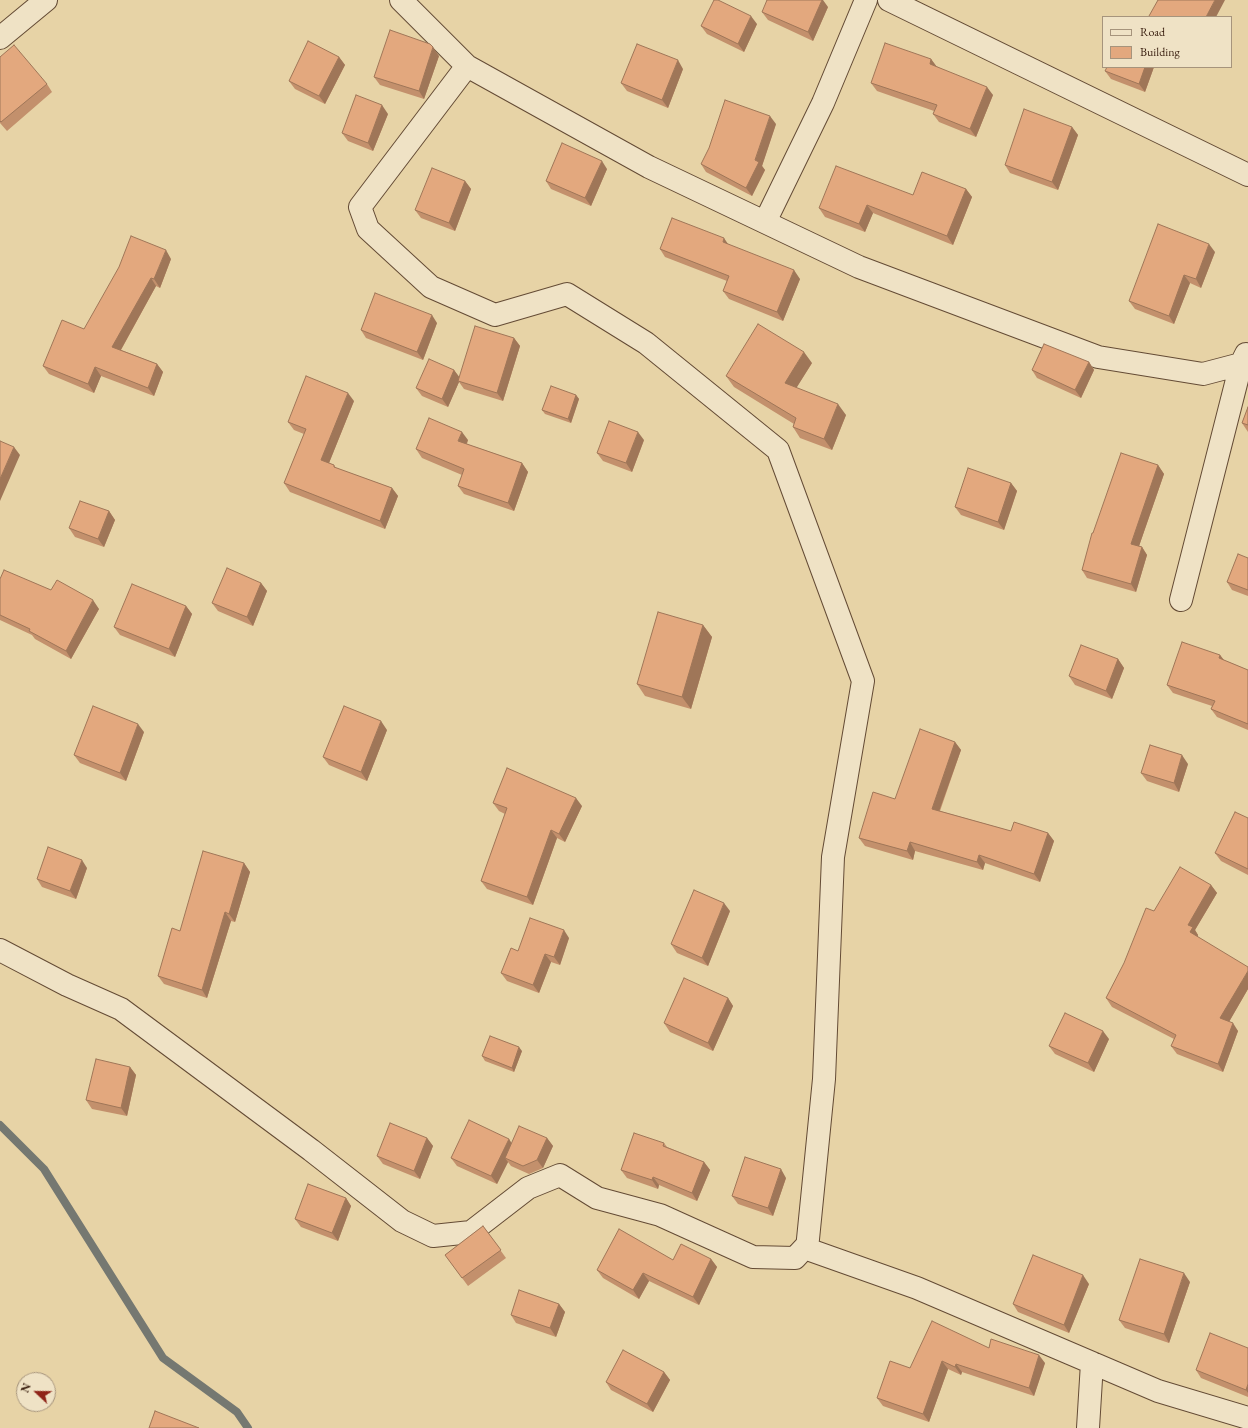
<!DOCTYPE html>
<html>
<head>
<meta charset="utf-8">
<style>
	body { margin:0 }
	#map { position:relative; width:1248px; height:1428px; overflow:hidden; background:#e7d3a6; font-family:"EB Garamond",serif }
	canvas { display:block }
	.legend { position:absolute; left:1102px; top:16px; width:130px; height:52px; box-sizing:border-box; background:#efe2c5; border:1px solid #a6947c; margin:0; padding:5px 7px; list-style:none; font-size:12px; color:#391e0f }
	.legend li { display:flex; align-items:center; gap:8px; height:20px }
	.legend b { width:20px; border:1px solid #a6947c }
	.north { position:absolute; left:16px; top:1372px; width:40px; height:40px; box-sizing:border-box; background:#efe2c5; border:1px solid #a6947c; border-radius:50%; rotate:292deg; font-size:11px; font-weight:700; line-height:16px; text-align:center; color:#391e0f }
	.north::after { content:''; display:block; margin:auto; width:14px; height:18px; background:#8f2418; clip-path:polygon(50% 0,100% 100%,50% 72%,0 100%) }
</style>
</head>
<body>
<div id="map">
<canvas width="1248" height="1428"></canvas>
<ul class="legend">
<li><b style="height:5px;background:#efe2c5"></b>Road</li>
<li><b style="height:11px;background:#e3a87e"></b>Building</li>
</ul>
<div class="north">N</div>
</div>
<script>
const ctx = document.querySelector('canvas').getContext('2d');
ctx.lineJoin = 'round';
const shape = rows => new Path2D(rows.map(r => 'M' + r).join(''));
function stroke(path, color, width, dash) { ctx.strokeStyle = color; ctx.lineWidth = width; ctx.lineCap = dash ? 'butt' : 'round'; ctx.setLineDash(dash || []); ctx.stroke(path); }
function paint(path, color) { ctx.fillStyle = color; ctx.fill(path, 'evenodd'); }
stroke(shape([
	[0,1125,44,1169,163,1358,237,1412,248,1428]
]), '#757871', 8);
const minor = shape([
	[401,0,467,66,649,167,859,267,1098,357,1203,374,1241,364,1248,367],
	[889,0,1248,175],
	[0,38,46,0],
	[467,66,360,207,368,229,431,287,495,315,567,294,646,343,778,450,863,681,833,857,824,1079,807,1249,917,1288,1158,1391,1248,1418],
	[765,222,823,103,866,0],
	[1181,600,1241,364,1246,354],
	[0,950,67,985,121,1009,311,1150,402,1221,433,1236,471,1232,528,1188,560,1175,597,1198,660,1215,753,1257,795,1258,808,1244],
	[1088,1428,1092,1363]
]);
stroke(minor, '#644b35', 24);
stroke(minor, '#efe2c5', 22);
paint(shape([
	[828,7,813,41,768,20,762,12],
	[757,24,744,52,707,34,701,26],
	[439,56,424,99,380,85,374,77],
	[0,57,47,84,52,92,7,131,0,123],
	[339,57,345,65,325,104,295,89,289,81],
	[931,59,936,66,993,95,976,137,939,122,933,114,934,111,877,91,871,83],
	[1154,67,1145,92,1111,79,1105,71],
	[683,69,668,108,627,91,621,83],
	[388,114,373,151,348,141,342,133],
	[776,124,762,166,765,170,752,196,706,172,701,164],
	[1072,127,1078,135,1058,190,1010,173,1005,165],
	[607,169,591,206,551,189,546,181],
	[465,181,471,189,455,231,421,218,415,210],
	[966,189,972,197,953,245,873,213,865,232,825,217,819,208,913,195],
	[728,244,800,279,783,321,729,299,723,291,727,281,665,257,660,249],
	[1215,252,1201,288,1190,283,1174,324,1135,309,1129,301],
	[171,259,160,288,156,286,121,350,157,364,163,372,154,396,101,376,94,393,49,374,43,366,84,329],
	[437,323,423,360,366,338,361,330],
	[514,338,520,346,503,401,464,389,459,382,448,407,422,396,416,388,454,370,459,377],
	[1089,362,1094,370,1081,398,1037,378,1032,370],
	[812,363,796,388,846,415,832,450,800,438,793,427,794,424,734,387,726,376],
	[576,395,579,399,571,423,545,414,542,410],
	[354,401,329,463,334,465,336,468,392,488,398,496,385,529,290,492,284,483,304,434,294,430,288,422],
	[1248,407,1248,432,1242,423],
	[468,440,467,444,522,463,528,472,514,511,464,494,458,486,462,475,422,458,416,449],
	[644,440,632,472,603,461,597,453],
	[1158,465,1164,474,1139,546,1142,547,1147,555,1136,592,1087,578,1082,570,1093,533],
	[1011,483,1017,491,1004,530,961,515,955,507],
	[109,511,115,520,104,547,75,537,69,528],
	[1248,558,1248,596,1232,590,1227,582],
	[0,579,51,590,99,609,71,659,35,639,32,635,0,620],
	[261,583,267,591,253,626,218,611,212,603],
	[186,606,192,614,175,657,120,635,114,627],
	[703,625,712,637,691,709,645,696,637,684],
	[1220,655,1224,660,1248,670,1248,730,1217,717,1211,709,1212,706,1173,693,1167,685],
	[1118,659,1124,668,1112,699,1075,685,1069,676],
	[387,730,367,781,329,765,323,757],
	[144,732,126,781,80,763,74,755],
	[955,742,961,750,940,811,1011,831,1048,833,1054,841,1040,882,985,863,983,870,915,851,913,860,865,846,859,838],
	[1188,764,1179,792,1147,781,1141,773],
	[493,803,582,806,565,842,557,838,533,905,487,889,481,881,505,814,499,811],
	[1248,818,1248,875,1221,861,1215,853],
	[244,863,250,872,235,922,231,921,207,998,164,984,158,976,180,931],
	[87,868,76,899,42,887,37,879],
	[1211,885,1217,893,1195,930,1198,935,1198,937,1248,989,1229,1022,1238,1031,1223,1072,1177,1054,1171,1046,1174,1039,1112,1007,1106,998,1154,911],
	[730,911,708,966,677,953,671,944],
	[569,938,560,965,551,962,539,993,507,981,501,973,518,951],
	[728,998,733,1006,713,1051,670,1032,664,1023],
	[1109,1039,1094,1072,1055,1054,1049,1046],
	[522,1051,514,1072,485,1061,482,1056],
	[130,1067,136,1075,127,1116,92,1109,86,1100],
	[427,1138,433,1146,420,1179,383,1164,377,1156],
	[547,1138,553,1146,543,1168,529,1174,511,1166,508,1162,497,1184,457,1166,451,1158,509,1139,511,1143],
	[664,1143,667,1147,704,1162,710,1170,697,1201,659,1185,658,1189,627,1178,621,1170],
	[786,1178,773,1216,738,1204,732,1196],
	[346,1198,351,1206,338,1241,301,1227,295,1219],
	[483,1226,506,1258,468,1286,445,1255],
	[711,1259,717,1267,699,1305,649,1281,639,1299,603,1278,597,1270,673,1260],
	[1190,1282,1169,1343,1125,1328,1119,1320],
	[1089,1284,1069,1333,1018,1312,1013,1304],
	[559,1304,565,1312,556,1337,516,1323,511,1315],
	[989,1348,1045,1363,1034,1396,962,1372,961,1375,948,1369,929,1422,883,1406,877,1398,910,1368],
	[1248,1348,1248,1397,1201,1378,1196,1370],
	[664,1372,670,1380,653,1412,611,1390,606,1382]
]), '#c3906c');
paint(shape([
	[822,0,823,0,828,7,813,41,808,32],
	[1215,0,1225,0,1216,17,1206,17],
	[751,16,757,24,744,52,738,44],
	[433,47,439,56,424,99,419,91],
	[339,57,345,65,325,104,319,96],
	[931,59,937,67,930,64],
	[678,60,683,69,668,108,662,100],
	[1145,67,1154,67,1145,92,1139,84],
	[987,87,993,95,976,137,970,129],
	[382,105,388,114,373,151,368,143],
	[770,116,776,124,762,166,765,170,752,196,746,188],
	[1072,127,1078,135,1058,190,1052,182],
	[602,161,607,169,591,206,585,198],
	[465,181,471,189,455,231,449,223],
	[966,189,972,197,953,245,947,236],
	[867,205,873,213,865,232,859,224],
	[724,238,730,247,723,242],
	[1209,244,1215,252,1201,288,1196,279],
	[166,250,171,259,160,288,154,279],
	[794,270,800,279,783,321,777,312],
	[1184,275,1190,283,1174,324,1169,316],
	[151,278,156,286,118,355,112,347],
	[432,315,437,323,423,360,417,352],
	[514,338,520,346,503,401,497,393],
	[804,352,812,363,792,395,785,383],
	[1089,362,1094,370,1081,398,1075,390],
	[157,364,163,372,154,396,148,388],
	[95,367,101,376,94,393,88,384],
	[454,370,460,378,458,381,459,382,448,407,442,399],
	[348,393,354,401,327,468,321,460],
	[576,395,579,399,571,423,568,419],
	[838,404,846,415,832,450,824,439],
	[462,432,468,440,464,449,458,441],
	[638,432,644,440,632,472,626,463],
	[14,447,20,455,0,501,0,479],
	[522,463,528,472,514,511,508,503],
	[1158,465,1164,474,1137,552,1131,544],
	[1011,483,1017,491,1004,530,998,522],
	[392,488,398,496,385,529,380,521],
	[109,511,115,520,104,547,98,539],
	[1142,547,1147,555,1136,592,1131,584],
	[261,583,267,591,253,626,247,617],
	[93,600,99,609,71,659,66,651],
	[186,606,192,614,175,657,169,649],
	[703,625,712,637,691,709,682,697],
	[1220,655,1226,663,1219,658],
	[1118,659,1124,668,1112,699,1106,691],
	[381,721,387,730,367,781,361,772],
	[138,724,144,732,126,781,120,773],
	[955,742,961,750,937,817,932,809],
	[1182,755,1188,764,1179,792,1174,783],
	[576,798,582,806,565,842,559,834],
	[551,830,557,838,533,905,527,897],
	[1048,833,1054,841,1040,882,1034,874],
	[910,842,915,851,913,860,907,851],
	[979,855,985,863,983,870,977,862],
	[82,860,87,868,76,899,70,891],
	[244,863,250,872,235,922,229,914],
	[1211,885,1217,893,1195,930,1198,935,1196,941,1190,932,1188,925],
	[724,903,730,911,708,966,702,958],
	[225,912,231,921,207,998,202,990],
	[564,930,569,938,560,965,554,957],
	[545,954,551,962,539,993,533,985],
	[1248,971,1248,989,1226,1027,1220,1018],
	[728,998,733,1006,713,1051,708,1043],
	[1233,1023,1238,1031,1223,1072,1218,1064],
	[1103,1031,1109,1039,1094,1072,1088,1063],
	[519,1047,522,1051,514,1072,512,1068],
	[130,1067,136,1075,127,1116,121,1108],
	[427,1138,433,1146,420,1179,414,1171],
	[547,1138,553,1146,543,1168,537,1160],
	[509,1139,514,1147,505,1158,508,1162,497,1184,491,1176],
	[704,1162,710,1170,697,1201,692,1193],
	[781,1169,786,1178,773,1216,768,1208],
	[653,1177,659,1185,658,1189,652,1180],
	[346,1198,351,1206,338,1241,332,1233],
	[711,1259,717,1267,699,1305,693,1297],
	[643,1273,649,1281,639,1299,633,1290],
	[1184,1273,1190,1282,1169,1343,1164,1334],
	[1083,1275,1089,1284,1069,1333,1064,1325],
	[559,1304,565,1312,556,1337,550,1328],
	[1039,1355,1045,1363,1034,1396,1029,1388],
	[942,1361,948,1369,929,1422,923,1414],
	[956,1364,962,1372,961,1375,955,1367],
	[664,1372,670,1380,653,1412,647,1404],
	[1248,1384,1248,1393,1246,1390]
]), '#9f7658');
const building = shape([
	[714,0,718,0,751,16,738,44,701,26,714,0],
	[767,0,822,0,808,32,762,12,767,0],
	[1158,0,1215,0,1206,17,1150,17,1149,16,1158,0],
	[390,30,430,44,433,47,419,91,374,77,390,30],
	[308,41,339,57,319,96,289,81,308,41],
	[885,43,931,59,930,64,987,87,970,129,933,114,937,105,871,83,885,43],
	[637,44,678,60,662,100,621,83,637,44],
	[14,45,47,84,1,122,0,121,0,57,14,45],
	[1107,67,1145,67,1139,84,1105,71,1107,67],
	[356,95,382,105,368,143,342,133,356,95],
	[725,100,770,116,755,160,759,162,746,188,701,164,709,148,725,100],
	[1024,109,1072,127,1052,182,1005,165,1024,109],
	[562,143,602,161,585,198,546,181,562,143],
	[836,166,913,195,922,172,966,189,947,236,867,205,859,224,819,208,836,166],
	[432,168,465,181,449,223,415,210,432,168],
	[672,218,724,238,723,242,794,270,777,312,723,291,729,276,660,249,672,218],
	[1158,224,1209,244,1196,279,1184,275,1169,316,1129,301,1158,224],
	[131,236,166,250,154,279,151,278,112,347,157,364,148,388,95,367,88,384,43,366,62,320,84,329,119,267,131,236],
	[375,293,432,315,417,352,361,330,375,293],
	[758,324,804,352,785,383,838,404,824,439,793,427,796,418,726,376,758,324],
	[475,326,514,338,497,393,458,381,475,326],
	[1044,344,1089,362,1075,390,1032,370,1044,344],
	[429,359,454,370,442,399,416,388,429,359],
	[306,376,348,393,321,460,334,465,334,467,392,488,380,521,284,483,306,429,288,422,306,376],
	[551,386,576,395,568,419,542,410,551,386],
	[1248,407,1248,425,1242,423,1248,407],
	[429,418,462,432,458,441,522,463,508,503,458,486,464,469,416,449,429,418],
	[609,421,638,432,626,463,597,453,609,421],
	[0,441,14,447,0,479,0,441],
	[1121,453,1158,465,1131,544,1142,547,1131,584,1082,570,1092,533,1093,533,1121,453],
	[968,468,1011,483,998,522,955,507,968,468],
	[80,501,109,511,98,539,69,528,80,501],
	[1238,554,1248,558,1248,590,1227,582,1238,554],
	[227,568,261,583,247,617,212,603,227,568],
	[4,570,51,590,57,580,93,600,66,651,29,631,30,629,0,615,0,579,4,570],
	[132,584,186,606,169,649,114,627,132,584],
	[658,612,703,625,682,697,637,684,658,612],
	[1182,642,1220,655,1219,658,1248,670,1248,724,1211,709,1215,701,1167,685,1182,642],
	[1081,645,1118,659,1106,691,1069,676,1081,645],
	[93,706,138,724,120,773,74,755,93,706],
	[344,706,381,721,361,772,323,757,344,706],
	[920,729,955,742,932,809,1011,831,1014,822,1048,833,1034,874,979,855,977,862,910,842,907,851,859,838,873,792,895,799,920,729],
	[1150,745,1182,755,1174,783,1141,773,1150,745],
	[507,768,576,798,559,834,551,830,527,897,481,881,507,808,493,803,507,768],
	[1235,812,1248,818,1248,869,1215,853,1235,812],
	[48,847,82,860,70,891,37,879,48,847],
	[203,851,244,863,229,914,225,912,202,990,158,976,172,928,180,931,203,851],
	[1180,867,1211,885,1188,925,1193,927,1190,932,1248,967,1248,971,1220,1018,1233,1023,1218,1064,1171,1046,1176,1035,1106,998,1124,963,1146,908,1154,911,1180,867],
	[694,890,724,903,702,958,671,944,694,890],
	[530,918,564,930,554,957,545,954,533,985,501,973,511,948,518,951,530,918],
	[684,978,728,998,708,1043,664,1023,684,978],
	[1065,1013,1103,1031,1088,1063,1049,1046,1065,1013],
	[490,1036,519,1047,512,1068,482,1056,490,1036],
	[96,1059,130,1067,121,1108,86,1100,96,1059],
	[469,1120,509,1139,491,1176,451,1158,469,1120],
	[390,1123,427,1138,414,1171,377,1156,390,1123],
	[519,1126,547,1138,537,1160,523,1166,505,1158,519,1126],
	[634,1133,664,1143,663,1146,704,1162,692,1193,653,1177,652,1180,621,1170,634,1133],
	[745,1157,781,1169,768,1208,732,1196,745,1157],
	[308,1184,346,1198,332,1233,295,1219,308,1184],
	[483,1226,501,1250,462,1278,445,1255,483,1226],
	[619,1229,673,1260,681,1244,711,1259,693,1297,643,1273,633,1290,597,1270,619,1229],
	[1033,1255,1083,1275,1064,1325,1013,1304,1033,1255],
	[1140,1259,1184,1273,1164,1334,1119,1320,1140,1259],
	[519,1290,559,1304,550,1328,511,1315,519,1290],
	[932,1321,989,1348,991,1339,1039,1355,1029,1388,956,1364,955,1367,942,1361,923,1414,877,1398,890,1361,910,1368,932,1321],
	[1210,1333,1248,1348,1248,1384,1246,1390,1196,1370,1210,1333],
	[623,1350,664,1372,647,1404,606,1382,623,1350],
	[155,1411,199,1428,149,1428,155,1411]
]);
paint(building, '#e3a87e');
stroke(building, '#9f7658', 1);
</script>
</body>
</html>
